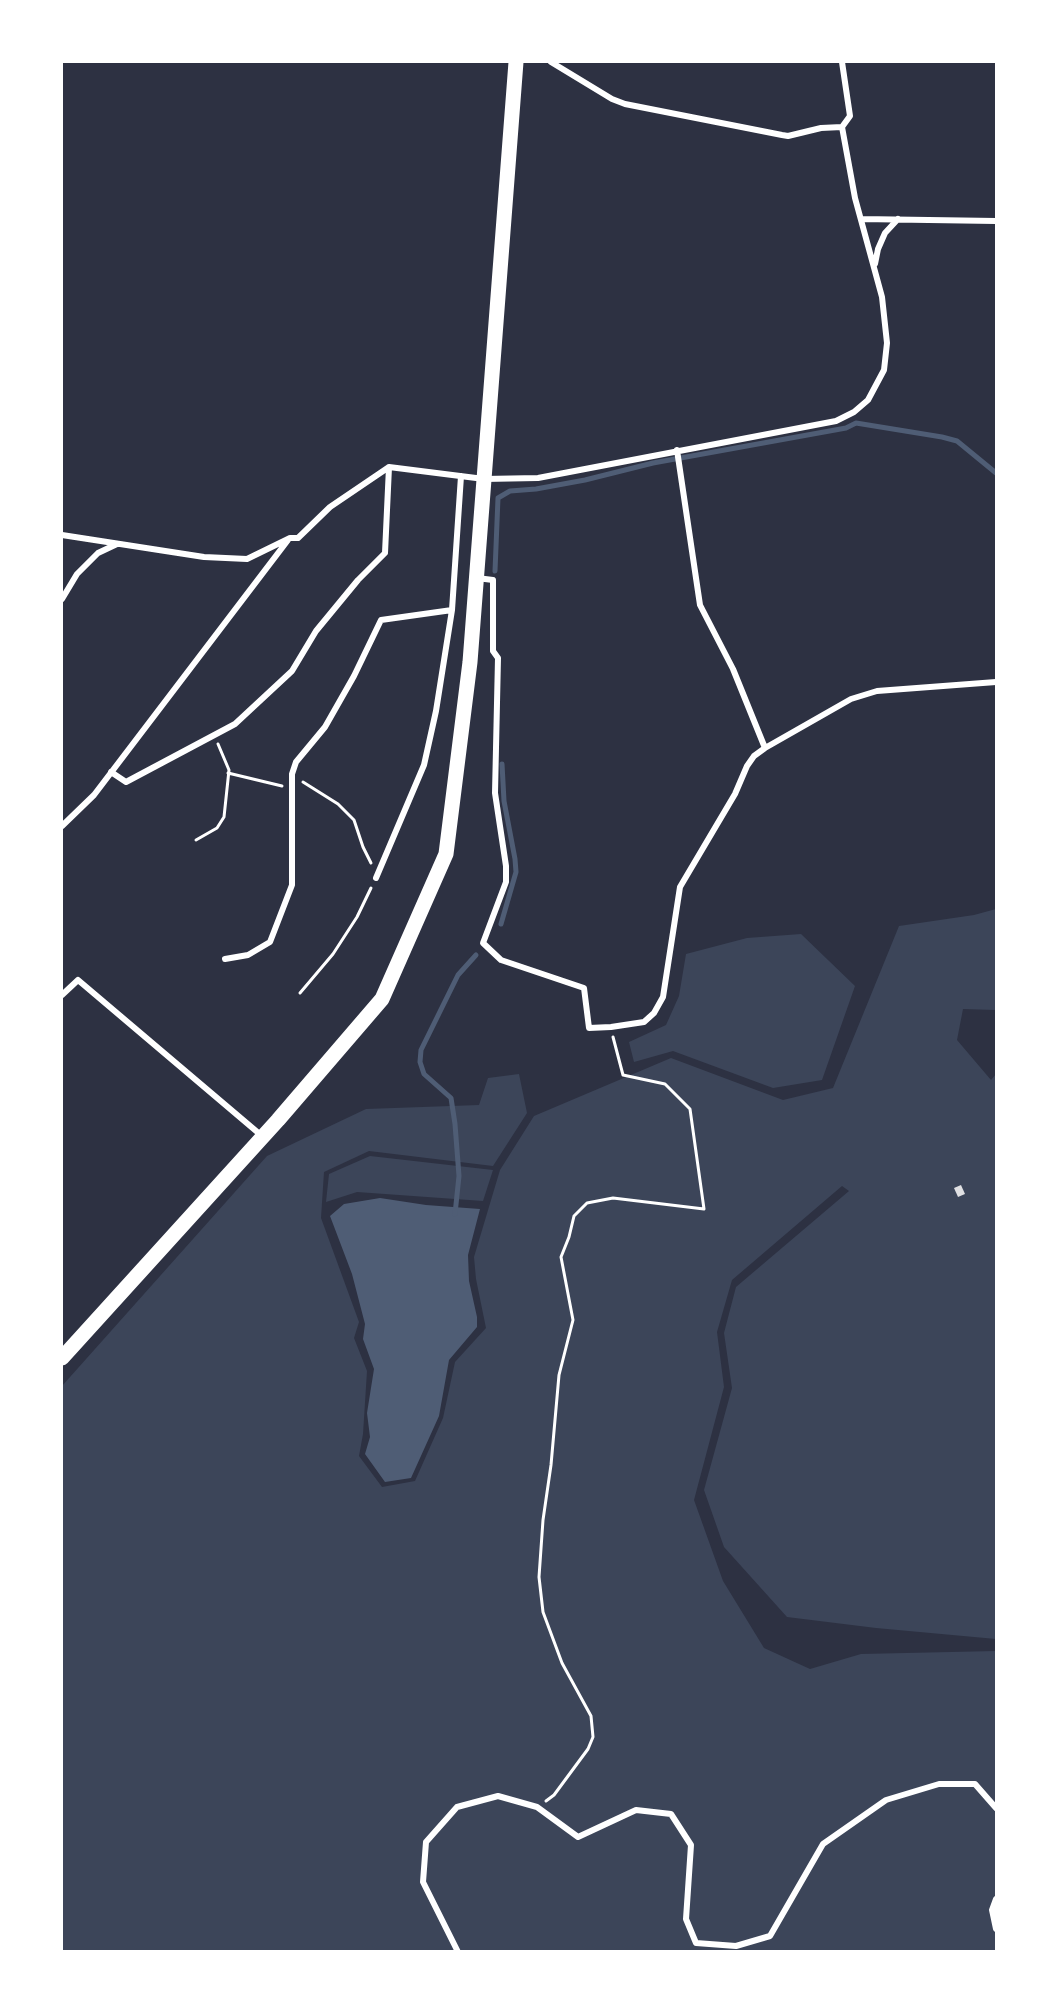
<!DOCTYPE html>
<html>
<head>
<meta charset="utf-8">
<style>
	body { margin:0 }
	#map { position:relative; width:1058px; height:2013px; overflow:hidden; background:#2d3142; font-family:Barlow,sans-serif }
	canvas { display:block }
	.frame { position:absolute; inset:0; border:63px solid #fff; pointer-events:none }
</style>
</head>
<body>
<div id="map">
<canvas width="1058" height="2013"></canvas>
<div class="frame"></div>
</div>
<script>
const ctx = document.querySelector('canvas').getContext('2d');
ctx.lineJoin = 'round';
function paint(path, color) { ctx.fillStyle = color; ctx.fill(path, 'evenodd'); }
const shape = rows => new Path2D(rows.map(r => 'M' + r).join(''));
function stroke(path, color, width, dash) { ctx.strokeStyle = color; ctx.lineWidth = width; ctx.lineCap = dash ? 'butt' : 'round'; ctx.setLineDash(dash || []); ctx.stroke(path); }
paint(shape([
	[996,909,995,1010,963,1009,957,1040,991,1080,996,1074,996,1639,876,1628,787,1617,724,1547,704,1490,732,1388,724,1333,736,1287,849,1191,842,1186,732,1280,717,1332,724,1387,694,1500,723,1581,764,1648,810,1669,861,1654,996,1651,996,1951,62,1952,62,1386,267,1156,366,1109,479,1105,488,1078,519,1074,527,1113,493,1166,369,1151,324,1172,321,1218,359,1322,354,1338,367,1371,363,1434,359,1456,382,1487,415,1481,443,1418,455,1362,486,1328,476,1279,474,1257,500,1170,534,1116,671,1058,783,1100,833,1088,899,926,974,915],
	[801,934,855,986,822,1080,773,1088,673,1051,634,1062,629,1042,666,1025,679,996,686,954,747,938],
	[370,1156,493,1170,483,1201,357,1192,326,1202,329,1174]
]), '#3c4559');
paint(shape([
	[380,1198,426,1205,480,1209,468,1255,469,1281,477,1317,477,1327,449,1360,439,1416,411,1478,385,1482,365,1454,370,1437,367,1413,374,1369,363,1339,365,1324,352,1274,330,1216,344,1204]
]), '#4f5d75');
stroke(shape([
	[495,571,498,498,510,491,536,489,585,480,653,463,846,428,856,423,942,437,957,441,996,473],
	[501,924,516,872,515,859,504,801,502,764],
	[455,1214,459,1176,455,1124,451,1098,424,1074,420,1062,421,1050,458,975,476,955]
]), '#4f5d75', 5);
paint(shape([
	[961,1185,965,1194,958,1197,954,1188]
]), '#e0e0e3');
stroke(shape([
	[228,773,282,786],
	[303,782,338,804,354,820,363,847,371,863],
	[196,840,217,828,224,817,229,770,218,744],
	[300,993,333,954,357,917,371,888],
	[546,1801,554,1795,588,1749,593,1737,591,1716,562,1663,543,1612,539,1577,543,1520,551,1465,559,1375,573,1320,561,1257,569,1237,574,1216,587,1203,613,1198,704,1209,690,1109,665,1084,623,1075,613,1037]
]), '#fff', 3);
stroke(shape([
	[551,62,612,99,625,104,782,135,788,136,821,128,842,127],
	[861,219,996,221],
	[875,264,878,249,885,233,898,219],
	[677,450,700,605,733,669,765,748],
	[62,535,204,557,247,559,290,538,298,538,330,507,389,467,484,479,538,478,836,421,854,412,868,400,884,370,887,343,882,297,855,198,842,127,850,116,842,62],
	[477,578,493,580,493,651,498,658,495,793,506,866,506,882,483,943,501,960,584,988,589,1028,611,1027,644,1022,654,1013,663,997,680,887,735,794,747,766,754,756,765,748,851,699,877,691,996,682],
	[62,599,77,574,98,553,117,544],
	[111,772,126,782,235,724,292,671,316,631,358,580,385,553,389,467],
	[62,826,94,795,288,540],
	[376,878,424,765,436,711,452,610,461,476],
	[225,959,248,955,270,942,292,885,292,774,296,762,325,727,354,676,381,620,452,610],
	[62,995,78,980,262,1136],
	[996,1899,992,1910,996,1929],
	[458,1952,423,1882,426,1842,457,1807,498,1796,537,1807,578,1837,636,1810,671,1814,691,1845,686,1919,696,1943,736,1946,770,1936,823,1844,886,1800,939,1784,975,1784,996,1808]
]), '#fff', 6);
stroke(shape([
	[62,1358,278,1120,382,999,446,854,470,662,516,62]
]), '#fff', 15);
</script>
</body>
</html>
